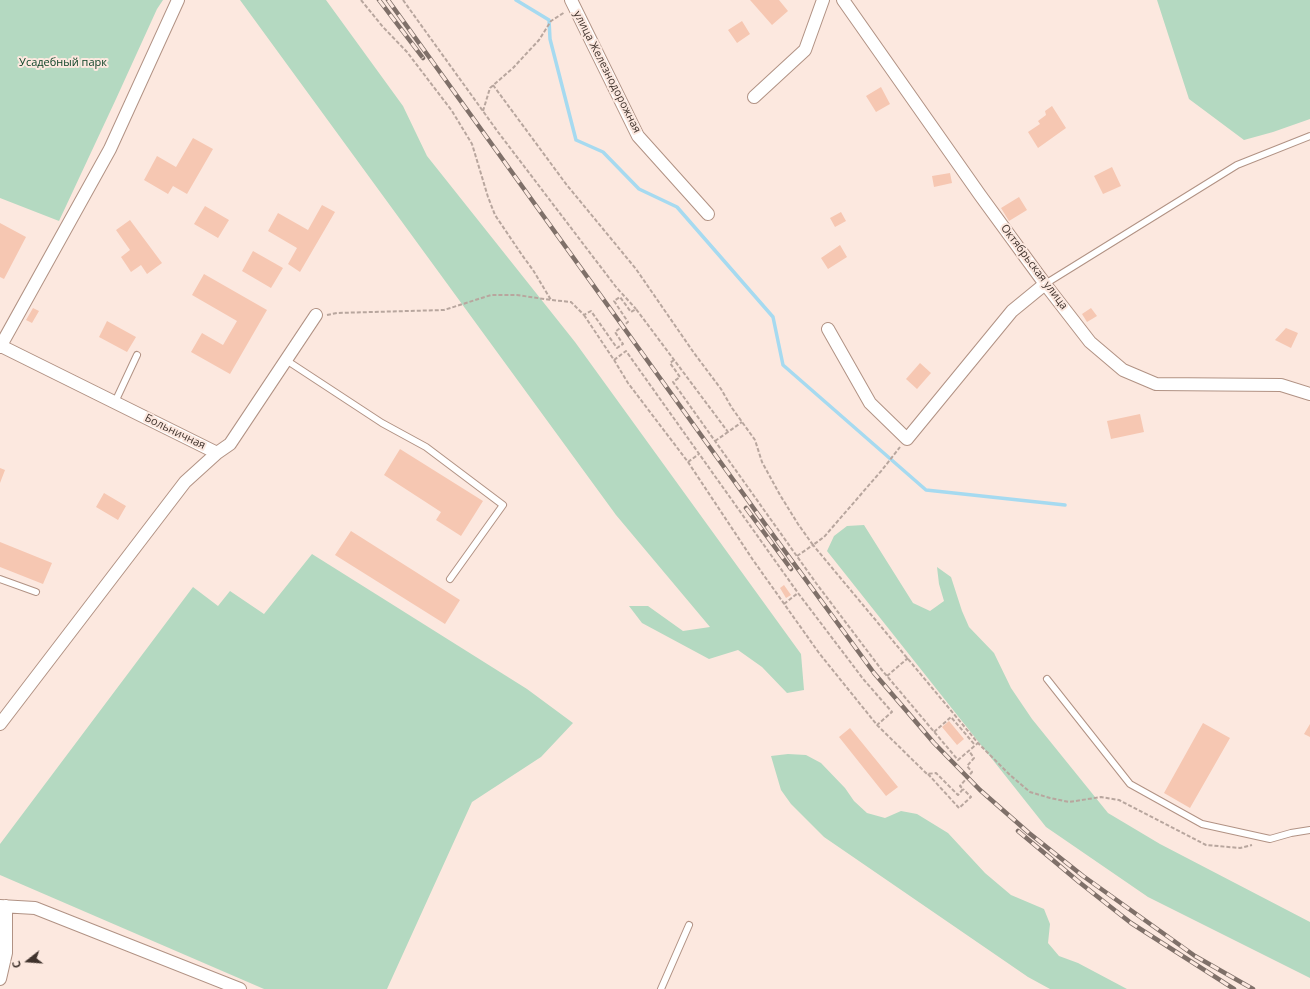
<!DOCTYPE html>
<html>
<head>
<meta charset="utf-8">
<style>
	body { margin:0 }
	#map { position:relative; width:1310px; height:989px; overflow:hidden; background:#fce8df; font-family:"Open Sans",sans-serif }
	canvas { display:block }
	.north { position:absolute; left:8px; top:941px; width:40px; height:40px; -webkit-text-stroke:3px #fce8df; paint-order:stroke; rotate:253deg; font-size:11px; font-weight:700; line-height:16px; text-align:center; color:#3f322c }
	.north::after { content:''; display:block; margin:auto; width:14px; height:18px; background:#3f322c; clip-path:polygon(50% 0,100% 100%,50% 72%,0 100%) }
</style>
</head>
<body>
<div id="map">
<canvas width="1310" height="989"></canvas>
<div class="north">С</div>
</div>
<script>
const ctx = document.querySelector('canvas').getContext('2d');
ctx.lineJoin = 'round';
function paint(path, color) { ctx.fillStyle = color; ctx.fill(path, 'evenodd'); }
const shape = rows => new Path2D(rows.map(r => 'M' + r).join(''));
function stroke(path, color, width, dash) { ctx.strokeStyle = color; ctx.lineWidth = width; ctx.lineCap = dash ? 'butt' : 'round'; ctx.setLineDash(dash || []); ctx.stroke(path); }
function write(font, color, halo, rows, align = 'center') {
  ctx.font = font + ' "Open Sans",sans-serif'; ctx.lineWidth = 4; ctx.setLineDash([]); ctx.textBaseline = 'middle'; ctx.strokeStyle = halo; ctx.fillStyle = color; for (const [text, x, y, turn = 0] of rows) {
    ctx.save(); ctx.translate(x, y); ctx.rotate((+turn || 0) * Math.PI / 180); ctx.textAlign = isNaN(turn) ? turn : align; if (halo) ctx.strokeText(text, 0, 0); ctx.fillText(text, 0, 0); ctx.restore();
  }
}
paint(shape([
	[0,0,163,0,157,9,116,99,59,221,0,198],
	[240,0,326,0,403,106,427,156,575,342,801,654,804,690,787,693,762,667,738,650,709,659,642,623,629,606,648,606,683,631,710,627,616,515],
	[1157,0,1310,0,1310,119,1273,132,1244,140,1189,99],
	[864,525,913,603,930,611,944,601,939,584,937,567,951,577,962,611,969,627,994,653,1011,688,1032,719,1108,813,1160,844,1310,922,1310,978,1148,897,1046,827,827,551,834,536,847,526],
	[312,554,527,689,573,723,541,757,472,802,387,989,264,989,0,875,0,844,193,587,218,606,230,591,264,614],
	[788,754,806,755,821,763,845,788,854,801,867,813,885,818,901,811,917,814,948,833,985,873,1011,895,1044,909,1050,924,1048,943,1059,956,1078,963,1127,989,1050,989,1028,977,824,837,791,804,781,790,771,756]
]), '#b4d9c1');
stroke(shape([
	[516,0,549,20,550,39,576,140,603,152,639,189,677,207,773,317,783,365,926,490,1065,505]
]), '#a6daf0', 3.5);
paint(shape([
	[750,0,779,0,788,11,772,25],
	[742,21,750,34,737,43,728,30],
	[881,87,890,104,876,112,866,96],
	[1052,106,1066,128,1038,148,1028,132,1040,124,1038,121,1046,115,1045,111],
	[193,138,213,149,187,194,173,186,168,194,144,180,157,156,176,167],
	[1112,167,1121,186,1103,194,1094,176],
	[950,173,952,183,934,187,932,176],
	[1019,197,1027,210,1009,221,1001,208],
	[322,205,335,212,300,272,288,264,297,248,268,231,278,213,308,230],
	[205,206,229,220,218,238,194,224],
	[841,212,846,221,835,227,830,218],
	[130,220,162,263,147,274,141,265,131,272,121,257,130,250,116,230],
	[0,223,26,237,4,279,0,277],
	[840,245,847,257,828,269,821,258],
	[253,251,283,268,271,288,242,271],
	[204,274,267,310,230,374,191,352,202,333,223,345,237,321,192,295],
	[33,308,39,311,32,323,26,320],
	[1091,308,1097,316,1087,322,1082,314],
	[107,321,136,337,127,352,99,337],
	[1286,328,1298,333,1291,348,1275,340],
	[920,363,931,373,917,389,906,379],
	[1140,414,1144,432,1111,439,1107,421],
	[400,449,483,501,461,536,436,520,441,512,384,475],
	[0,468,5,470,0,483],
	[104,493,126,506,118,520,96,507],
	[351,531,460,600,445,624,335,555],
	[0,542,52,563,43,584,0,567],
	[784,585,791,595,786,598,780,588],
	[949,721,964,739,957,745,942,727],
	[1203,723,1230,738,1190,808,1164,793],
	[1310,724,1310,737,1304,734],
	[850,728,898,787,886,796,839,737]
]), '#f6c7b2');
const lane = shape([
	[1045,284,1237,165,1310,136],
	[286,360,382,423,426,447,503,505,450,579],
	[115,402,137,355],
	[0,579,36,592],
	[1047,679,1130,784,1202,824,1270,839,1291,833,1310,830],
	[661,989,689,925]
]);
const street = shape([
	[571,0,638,136,708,214],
	[843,0,980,195,1045,284,1090,342,1123,370,1156,384,1281,385,1310,394],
	[754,97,805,50,823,0],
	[828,329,870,403,907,439,1012,311,1045,284],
	[1,346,217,453,230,444,316,315],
	[0,347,110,149,178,0],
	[0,724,185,482,217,453],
	[0,906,35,908,240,989],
	[0,979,6,953,6,906]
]);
stroke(lane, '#b19284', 8);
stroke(street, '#b19284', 14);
stroke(shape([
	[361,0,383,27,407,52,452,111,472,144,488,197,495,215,522,255,533,270,551,300],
	[403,0,498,132,616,287,636,309],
	[493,85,566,184,636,269,694,353,721,389,732,408,755,440,762,462,780,495,798,524,813,545,824,537,882,470,900,447],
	[483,111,490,88,513,68,539,40,551,21,565,12],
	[327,315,337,313,444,310,491,295,517,295,551,300,571,302,584,315,591,311,617,348,623,344,615,332,628,322,614,301,620,297,631,312,636,309,728,432,742,422],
	[584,315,614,360,628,383,688,462,753,560,819,653,877,725,927,774,936,773,958,795,963,789,960,786,972,772,967,766,974,758,969,751],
	[614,360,626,351,798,593,864,680,892,712,877,725],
	[674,360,670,363,680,377,673,382,816,583,881,669,958,760,978,743],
	[715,441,728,432],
	[688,462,699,454],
	[797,556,813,545,978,743,1010,775,1030,792,1050,798,1069,802,1101,797,1119,800,1206,845,1240,848,1252,845],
	[784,604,798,593],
	[887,676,908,658],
	[934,732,951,717,975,745],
	[928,774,959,808,971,797,963,789]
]), '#b8a69e', 2, [4, 2]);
stroke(lane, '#fff', 6);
stroke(street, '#fff', 12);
const rail = shape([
	[379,0,423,58],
	[388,0,765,524,874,673,934,743,980,790,1029,833,1083,876,1195,956,1253,989],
	[746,508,791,569],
	[1018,831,1079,882,1131,923,1234,989]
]);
stroke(rail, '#7f7069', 4.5);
stroke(rail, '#fce8df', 3, [9]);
write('11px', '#0b4226', '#fce8df', [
	["Усадебный парк",63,63]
]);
write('11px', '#3f322c', '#fce8df', [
	["улица Железнодорожная",607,72,63],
	["Октябрьская улица",1034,267,53],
	["Больничная",175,432,26]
]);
</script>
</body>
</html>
